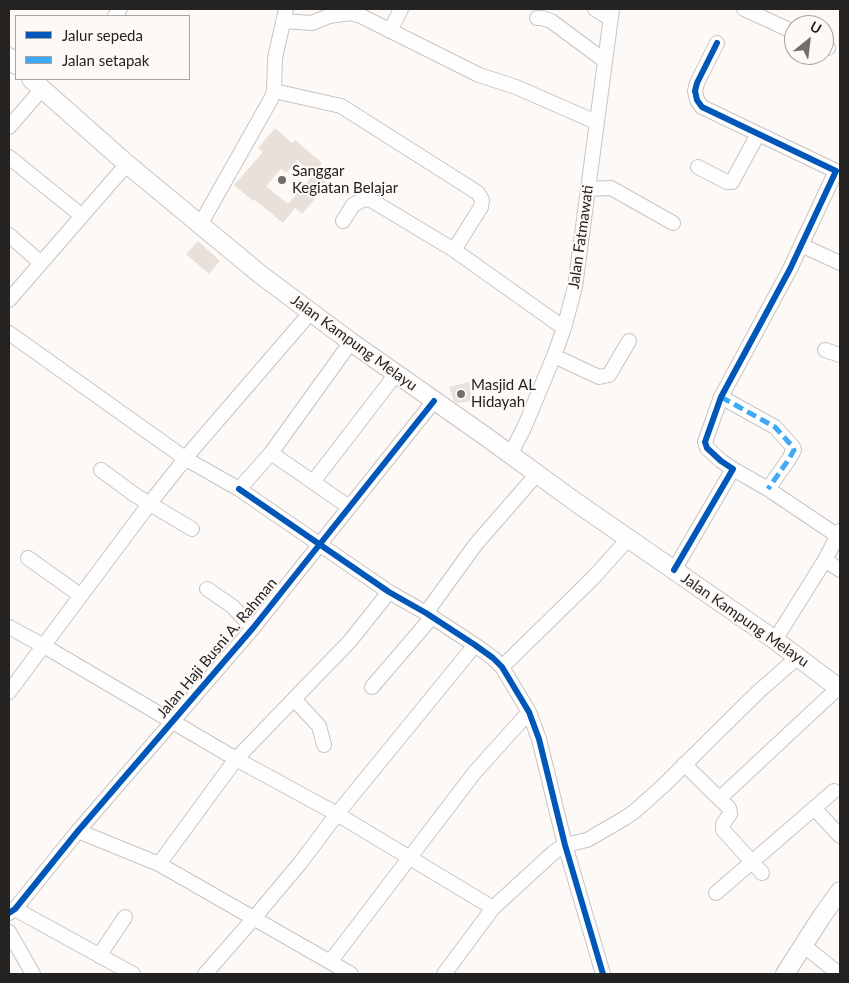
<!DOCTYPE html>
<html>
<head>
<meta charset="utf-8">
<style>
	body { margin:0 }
	#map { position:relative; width:849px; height:983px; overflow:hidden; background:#fcf9f7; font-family:Lato,sans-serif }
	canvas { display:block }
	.frame { position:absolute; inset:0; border:10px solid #252322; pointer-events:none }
	.legend { position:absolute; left:15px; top:15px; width:175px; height:65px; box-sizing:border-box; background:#fdf9f6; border:1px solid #a7a3a1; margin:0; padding:6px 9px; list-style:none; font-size:15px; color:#252322 }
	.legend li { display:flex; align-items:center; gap:10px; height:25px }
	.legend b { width:25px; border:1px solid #a7a3a1 }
	.north { position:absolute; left:784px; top:15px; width:50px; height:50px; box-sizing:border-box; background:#fdf9f6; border:1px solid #a7a3a1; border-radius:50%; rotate:29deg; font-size:14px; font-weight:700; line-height:20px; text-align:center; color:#252322 }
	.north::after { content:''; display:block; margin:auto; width:18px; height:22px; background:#706e6d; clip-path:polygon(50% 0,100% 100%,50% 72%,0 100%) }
</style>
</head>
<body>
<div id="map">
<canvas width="849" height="983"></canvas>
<div class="frame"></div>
<ul class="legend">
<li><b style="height:6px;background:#0057b8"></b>Jalur sepeda</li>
<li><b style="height:6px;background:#3fa9f5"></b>Jalan setapak</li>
</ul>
<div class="north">U</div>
</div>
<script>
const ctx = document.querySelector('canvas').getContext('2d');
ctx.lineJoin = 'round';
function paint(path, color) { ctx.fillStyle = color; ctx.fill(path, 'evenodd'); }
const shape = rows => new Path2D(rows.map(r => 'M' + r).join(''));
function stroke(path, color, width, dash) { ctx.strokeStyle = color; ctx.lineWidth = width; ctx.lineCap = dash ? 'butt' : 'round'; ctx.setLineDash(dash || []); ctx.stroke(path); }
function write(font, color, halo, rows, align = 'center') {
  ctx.font = font + ' Lato,sans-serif'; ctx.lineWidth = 4; ctx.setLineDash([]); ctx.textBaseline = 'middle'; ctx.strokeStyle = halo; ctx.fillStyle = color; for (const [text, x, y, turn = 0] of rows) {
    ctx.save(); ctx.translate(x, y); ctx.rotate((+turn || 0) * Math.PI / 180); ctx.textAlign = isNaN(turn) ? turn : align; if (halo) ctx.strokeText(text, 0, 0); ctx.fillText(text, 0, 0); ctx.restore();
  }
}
paint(shape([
	[275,128,292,143,295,140,322,163,313,174,297,160,286,173,281,169,266,186,288,204,315,173,328,184,302,214,295,208,283,223,255,200,253,201,234,185,263,152,258,148],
	[198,241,220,261,209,274,186,254],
	[469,382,472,401,457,403,454,401,449,387]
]), '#e9e0d9');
const minor = shape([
	[595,9,611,19],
	[744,9,794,32],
	[115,16,120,9],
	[537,18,542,18,551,21,605,61],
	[283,21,312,23,329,16,351,13,361,16,479,75,516,87,596,122],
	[390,31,401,9],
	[824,47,828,48],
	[274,91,341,106,478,193,482,200,481,207,454,250],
	[9,127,42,89],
	[9,157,82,216],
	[698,167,727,182,732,182,758,134],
	[588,189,611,188,673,223],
	[343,221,353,205,364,199,371,200,454,250,564,328],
	[200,225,271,99,274,91,275,58,286,9],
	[9,235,41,263],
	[801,245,840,263],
	[9,300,127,164],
	[9,333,186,459,239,489,271,453],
	[825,350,840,355],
	[554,356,599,377,609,375,629,341],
	[721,397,775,427,793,447,794,450,789,459,768,489],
	[510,455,524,428,554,356,564,328,575,287,612,9],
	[733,469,768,489,838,536],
	[101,470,135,495,192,529],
	[313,482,396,374],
	[239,489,389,592,426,613,475,645,493,658,502,667,529,712,539,739,565,845,603,974],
	[349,507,271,453,351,342],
	[28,558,80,595],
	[825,560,840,570],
	[674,570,733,469,721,461,707,448,705,442,721,397,790,269,836,171,702,107,697,100,695,91,697,83,717,43],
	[207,589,232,606,253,628],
	[426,613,476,544,537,474],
	[9,627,44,646,236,759,337,814,493,908],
	[775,640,825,560,840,531],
	[502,667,594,577,628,539],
	[372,687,432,617],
	[9,692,150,503,193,449,311,312],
	[294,699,319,726,324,745],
	[684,764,729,808,730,814,723,824,723,830,762,873],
	[720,798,838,688],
	[814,808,840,836],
	[78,831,159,864,351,974],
	[159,864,236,759,350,641,389,592],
	[716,893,834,791],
	[15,909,133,974],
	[9,913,15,909,78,831,253,628,434,401],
	[9,932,33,974],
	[803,945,839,974],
	[99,956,125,917],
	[330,962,475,772,529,712],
	[205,974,254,918,301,862,337,814,475,645],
	[444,974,493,908,554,852,565,845,587,840,625,818,635,811,663,786,758,692,798,657]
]);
const major = shape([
	[9,57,16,65],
	[31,79,127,164,261,275,351,342,485,436,577,503,775,640,840,689],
	[785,974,822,916,840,891]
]);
stroke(minor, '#c7c5c3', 16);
stroke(major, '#c7c5c3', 20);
stroke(minor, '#fffefe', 14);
stroke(major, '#fffefe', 18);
stroke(shape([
	[721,397,775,427,793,447,794,450,789,459,768,489]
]), '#3fa9f5', 5, [10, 5]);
stroke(shape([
	[239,489,389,592,426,613,475,645,493,658,502,667,529,712,539,739,565,845,603,974],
	[674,570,733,469,721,461,707,448,705,442,721,397,790,269,836,171,702,107,697,100,695,91,697,83,717,43],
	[9,913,15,909,78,831,253,628,434,401]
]), '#0057b8', 6);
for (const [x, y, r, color] of [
	[282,180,5,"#706e6d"],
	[461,394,5,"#706e6d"]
]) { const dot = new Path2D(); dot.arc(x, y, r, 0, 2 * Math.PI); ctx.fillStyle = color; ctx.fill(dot); stroke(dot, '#fdf9f6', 2); }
write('15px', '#252322', '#fdf9f6', [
	["Sanggar",292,171],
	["Kegiatan Belajar",292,188],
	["Masjid AL",471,385],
	["Hidayah",471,402]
], 'left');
write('15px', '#252322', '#fdf9f6', [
	["Jalan Fatmawati",581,237,-82],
	["Jalan Kampung Melayu",354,343,36],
	["Jalan Kampung Melayu",745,620,35],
	["Jalan Haji Busni A. Rahman",217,648,-50]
]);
</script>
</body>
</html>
